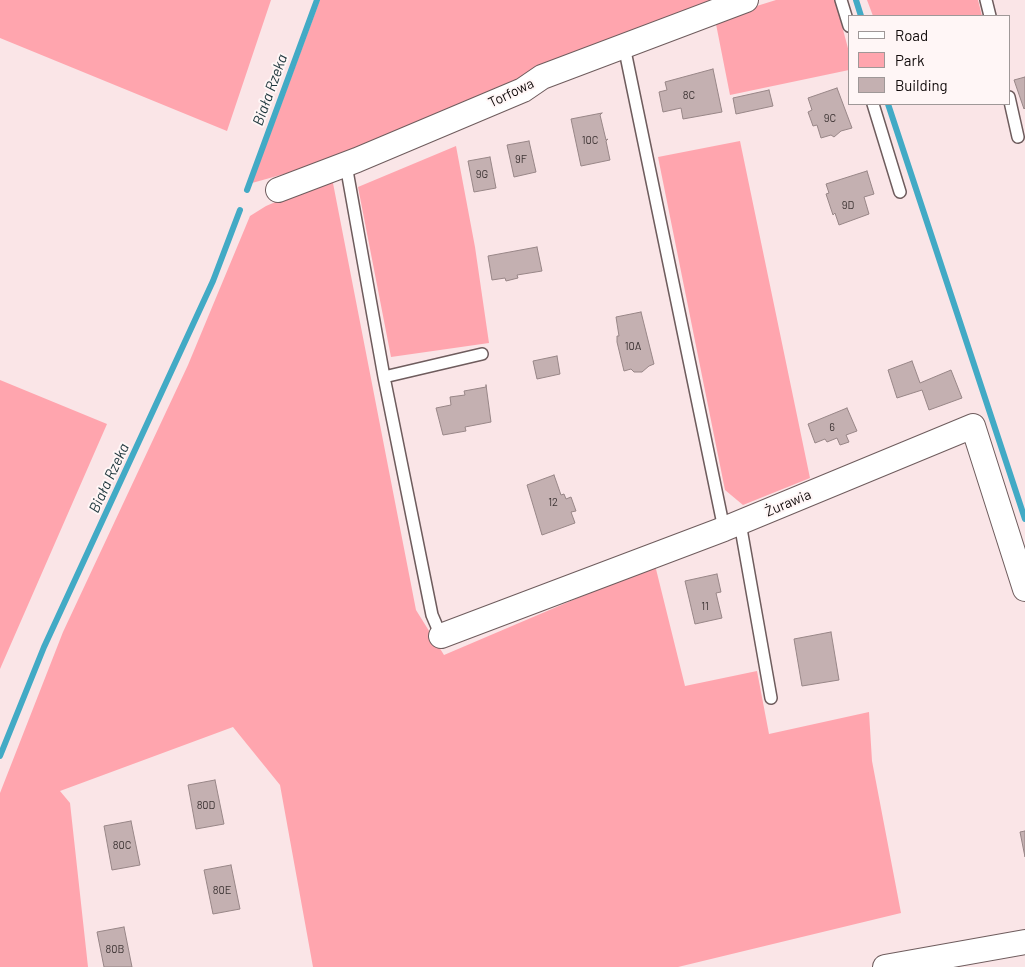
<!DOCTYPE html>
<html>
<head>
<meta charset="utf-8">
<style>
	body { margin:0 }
	#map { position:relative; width:1025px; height:967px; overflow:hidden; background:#fae5e7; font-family:Barlow,sans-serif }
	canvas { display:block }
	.legend { position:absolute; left:848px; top:15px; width:162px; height:90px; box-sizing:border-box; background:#fff6f6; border:1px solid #9f9898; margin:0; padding:6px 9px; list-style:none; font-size:15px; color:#100a0a }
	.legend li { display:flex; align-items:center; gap:10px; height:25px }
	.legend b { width:25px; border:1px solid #9f9898 }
</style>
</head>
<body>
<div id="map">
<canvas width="1025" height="967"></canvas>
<ul class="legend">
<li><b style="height:6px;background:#fff"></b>Road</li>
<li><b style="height:14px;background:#ffa5ae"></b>Park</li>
<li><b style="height:14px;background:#c4b0b1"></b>Building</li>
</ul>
</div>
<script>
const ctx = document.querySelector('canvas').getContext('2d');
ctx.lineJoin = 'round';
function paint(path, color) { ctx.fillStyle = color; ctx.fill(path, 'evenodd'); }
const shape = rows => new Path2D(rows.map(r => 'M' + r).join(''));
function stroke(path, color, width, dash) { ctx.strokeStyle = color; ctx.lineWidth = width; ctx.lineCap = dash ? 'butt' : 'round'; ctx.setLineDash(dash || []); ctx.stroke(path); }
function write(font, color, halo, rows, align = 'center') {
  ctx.font = font + ' Barlow,sans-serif'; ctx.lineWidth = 4; ctx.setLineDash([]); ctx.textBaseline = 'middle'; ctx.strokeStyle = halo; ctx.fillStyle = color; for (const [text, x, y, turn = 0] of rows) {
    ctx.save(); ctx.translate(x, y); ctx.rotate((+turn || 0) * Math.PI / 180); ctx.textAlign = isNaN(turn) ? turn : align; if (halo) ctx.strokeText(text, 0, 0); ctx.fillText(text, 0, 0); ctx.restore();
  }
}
paint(shape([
	[0,0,271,0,227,131,0,38],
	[320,0,722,0,327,162,252,183],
	[776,0,835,0,849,52,849,70,730,95,715,19],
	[867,0,978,0,982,16,873,16],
	[740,141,810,478,743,505,725,490,658,157],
	[456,146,475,247,489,343,391,357,358,187],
	[332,178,416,610,444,655,655,565,685,686,757,671,769,734,869,712,872,761,901,913,678,967,313,967,280,785,233,727,60,791,70,803,88,967,0,967,0,793,63,632,188,365,250,216,266,206],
	[0,380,107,424,0,669]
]), '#ffa5ae');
stroke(shape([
	[856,0,861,16],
	[888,104,1025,519],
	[247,190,317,0],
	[0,756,44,647,213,281,240,210]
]), '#42aac5', 6);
const building = shape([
	[713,69,722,112,683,119,681,108,663,112,659,92,667,90,665,82,713,69],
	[1025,77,1025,108,1024,109,1014,80,1025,77],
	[837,88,852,128,841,131,834,137,831,135,821,138,817,125,813,126,808,112,812,110,808,98,837,88],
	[769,90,773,106,736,114,733,98,769,90],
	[602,113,600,115,606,140,608,139,606,141,610,160,581,166,571,119,602,113],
	[529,141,536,172,514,177,507,145,529,141],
	[490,157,496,188,474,192,468,161,490,157],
	[867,171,874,194,864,197,869,214,839,225,835,213,833,215,826,194,829,193,826,184,867,171],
	[537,247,542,271,517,275,518,278,506,281,505,278,492,280,488,256,537,247],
	[641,312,654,364,649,366,642,372,634,372,631,369,624,371,617,342,617,336,619,336,616,317,641,312],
	[557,356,560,374,537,379,533,361,557,356],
	[912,361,920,383,951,370,962,398,929,410,922,390,897,398,888,370,912,361],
	[486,385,491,422,465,427,466,431,443,435,436,408,451,405,450,397,465,395,464,391,486,387,486,385],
	[847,408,857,431,846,435,849,442,840,445,837,438,827,442,825,439,815,443,808,424,847,408],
	[554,475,561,495,564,494,566,499,571,497,576,511,571,512,575,523,542,535,527,485,554,475],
	[717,574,721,592,716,593,722,618,695,624,685,581,717,574],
	[831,632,839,680,802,686,794,639,831,632],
	[215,780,224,824,196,829,188,785,215,780],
	[131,821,140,865,112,870,104,826,131,821],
	[1025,831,1025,857,1020,832,1025,831],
	[231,865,240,909,213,914,204,870,231,865],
	[124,927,132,967,104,967,97,932,124,927]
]);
paint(building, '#c4b0b1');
stroke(building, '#988687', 1);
const service = shape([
	[841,0,849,26],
	[986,0,990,16],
	[624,46,724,529],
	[1009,97,1018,137],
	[873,104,900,192],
	[346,165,384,377,432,615,441,636],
	[384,377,482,354],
	[740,523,771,698]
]);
const minor = shape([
	[278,190,357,160,523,90,542,77,746,0],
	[441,636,724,529,973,426,1025,589],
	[885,967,1025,942]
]);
stroke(service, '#6e5c5d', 14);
stroke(minor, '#6e5c5d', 26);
stroke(service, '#fff', 11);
stroke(minor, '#fff', 24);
write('11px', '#3d3434', null, [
	["8C",689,95],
	["9C",830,118],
	["10C",590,140],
	["9F",521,159],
	["9G",482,174],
	["9D",848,205],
	["10A",633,346],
	["6",832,427],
	["12",553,502],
	["11",705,606],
	["80D",206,805],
	["80C",122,845],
	["80E",222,890],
	["80B",115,949]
]);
write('14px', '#100a0a', '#fff6f6', [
	["Torfowa",511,93,-26],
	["Żurawia",788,503,-23]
]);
write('italic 15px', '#1e363c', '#fff6f6', [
	["Biała Rzeka",270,90,-70],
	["Biała Rzeka",109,478,-65]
]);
</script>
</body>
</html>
